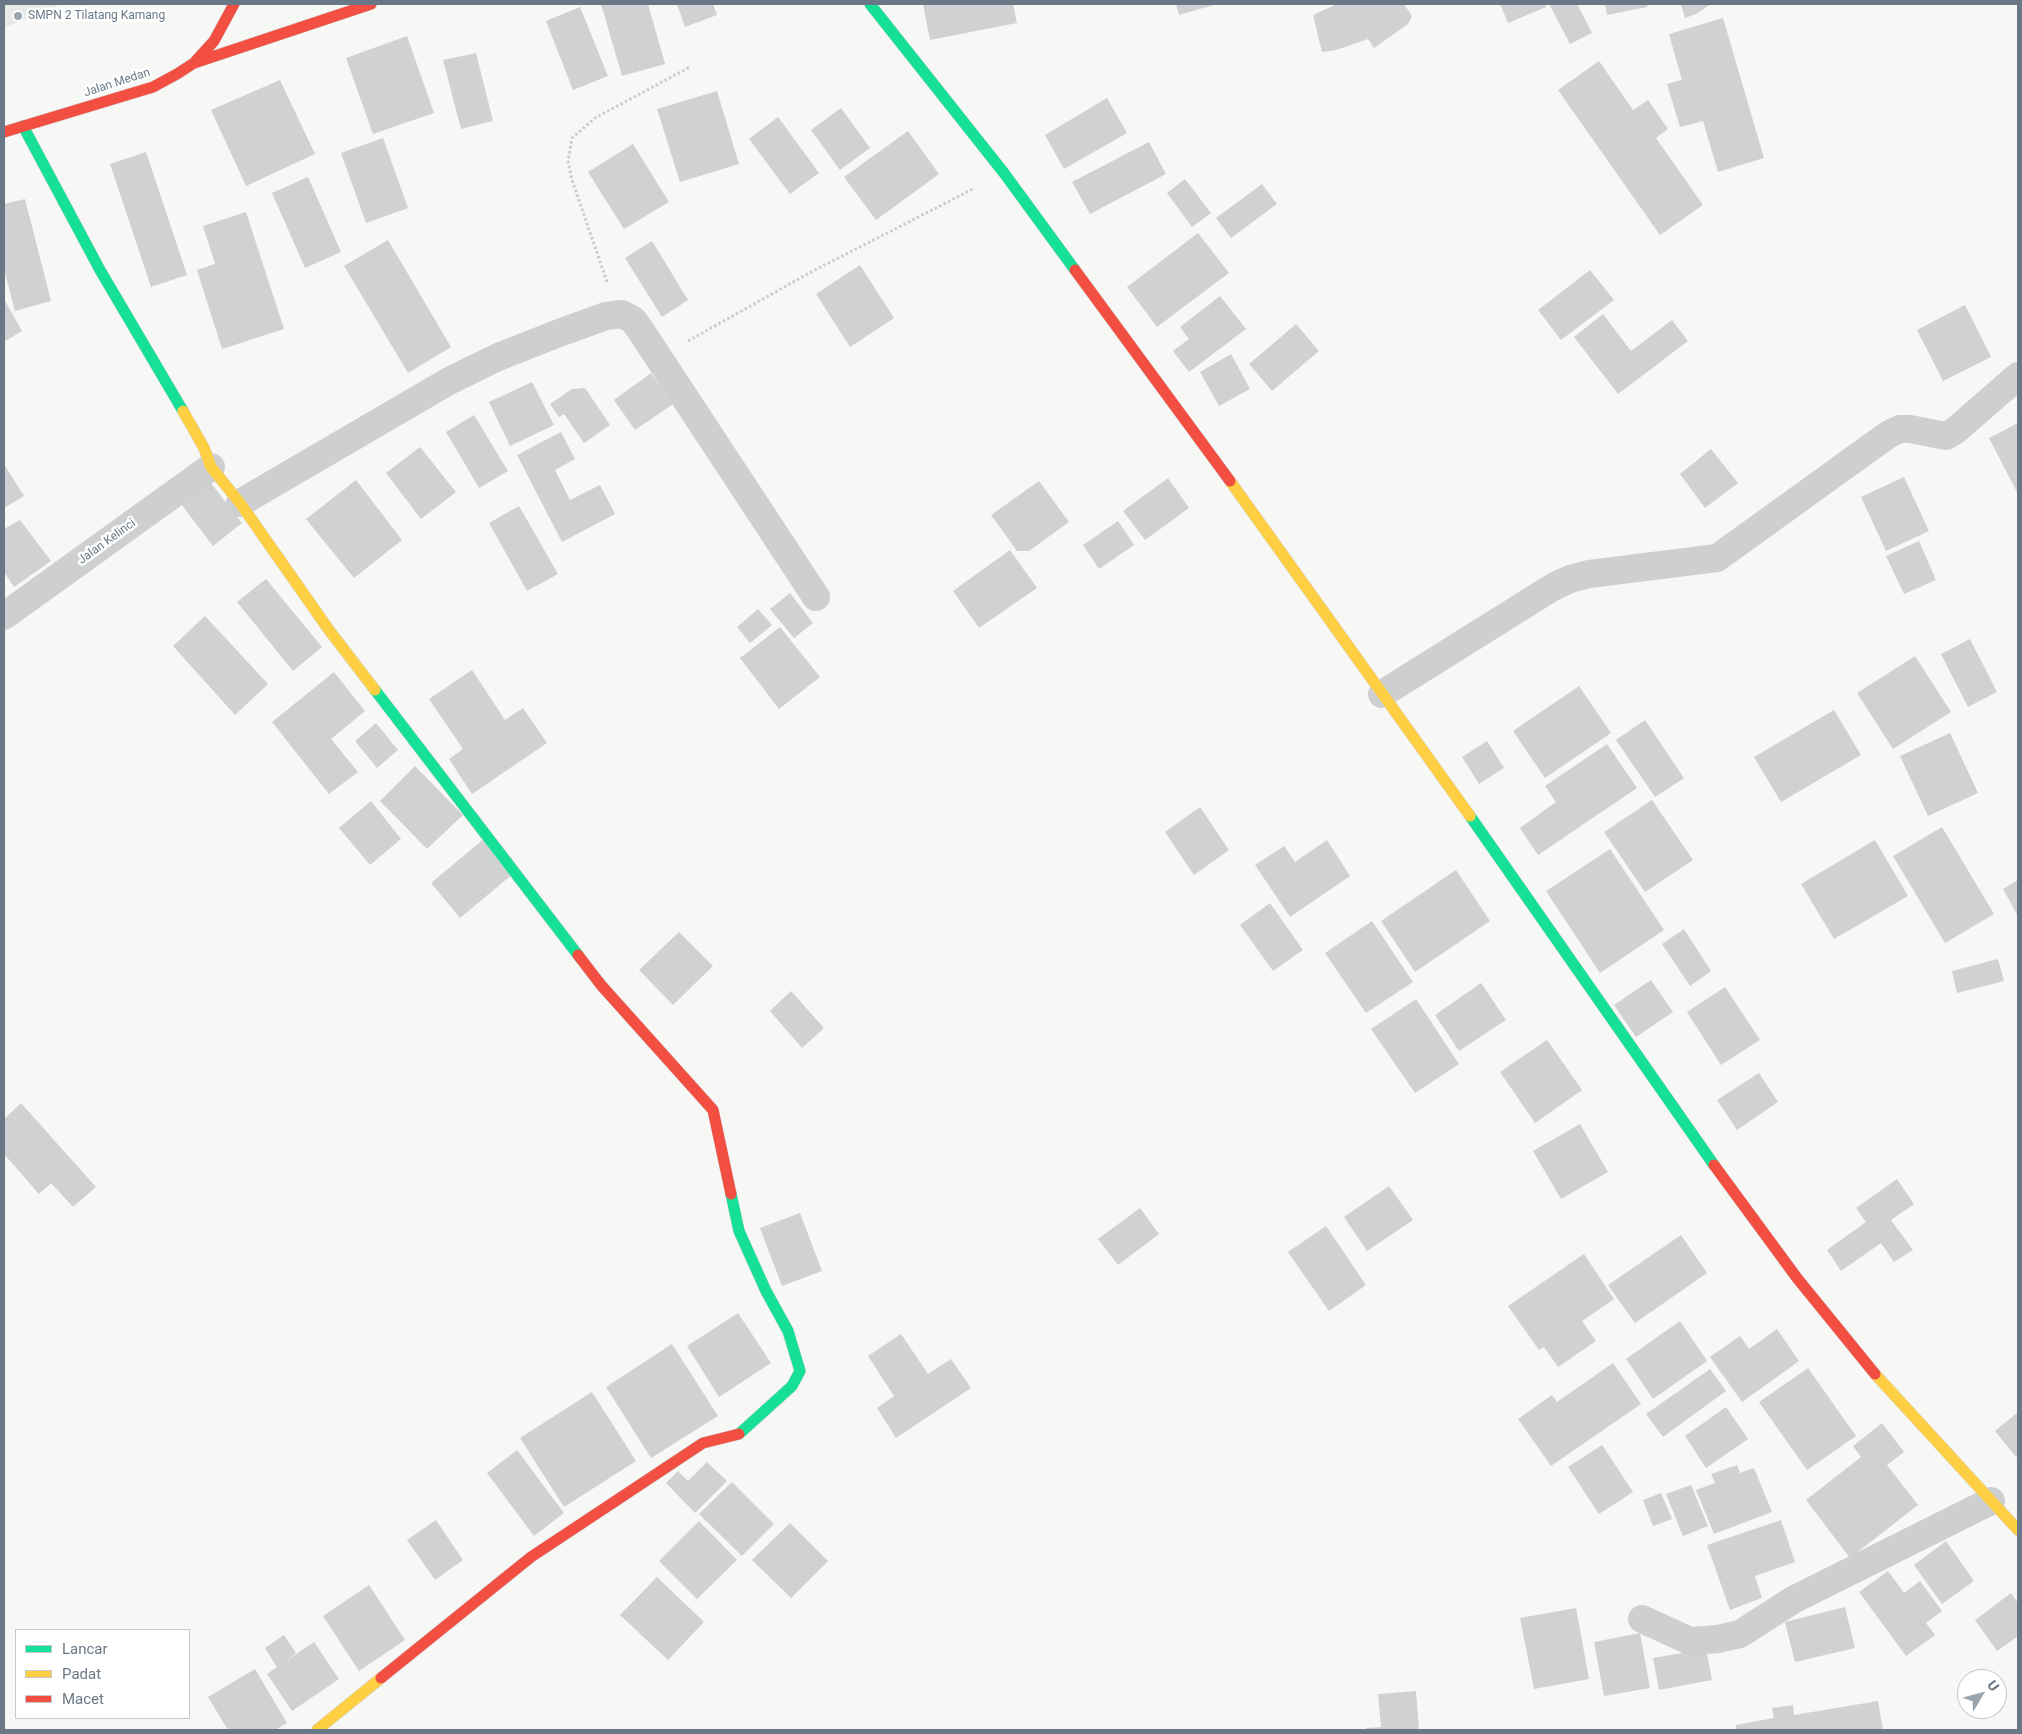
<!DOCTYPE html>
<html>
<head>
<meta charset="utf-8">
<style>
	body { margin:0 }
	#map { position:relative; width:2022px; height:1734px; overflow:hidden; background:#f7f7f6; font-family:Roboto,sans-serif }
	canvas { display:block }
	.frame { position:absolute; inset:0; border:5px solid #687886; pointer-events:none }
	.legend { position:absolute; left:15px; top:1629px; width:175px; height:90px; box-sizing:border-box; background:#fff; border:1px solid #c3c9cf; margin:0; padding:6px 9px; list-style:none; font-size:15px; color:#687886 }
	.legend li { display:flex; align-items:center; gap:10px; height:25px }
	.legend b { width:25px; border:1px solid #c3c9cf }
	.north { position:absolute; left:1957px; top:1669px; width:50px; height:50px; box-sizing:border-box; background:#fff; border:1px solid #c3c9cf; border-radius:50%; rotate:53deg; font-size:14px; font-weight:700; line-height:20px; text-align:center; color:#687886 }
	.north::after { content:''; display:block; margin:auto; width:18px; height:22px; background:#9aa4ad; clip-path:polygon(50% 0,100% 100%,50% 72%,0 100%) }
</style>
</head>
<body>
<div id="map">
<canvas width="2022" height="1734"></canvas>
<div class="frame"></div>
<ul class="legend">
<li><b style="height:6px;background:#16e098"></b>Lancar</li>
<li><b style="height:6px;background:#ffcf43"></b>Padat</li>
<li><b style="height:6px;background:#f24e42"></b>Macet</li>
</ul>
<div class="north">U</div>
</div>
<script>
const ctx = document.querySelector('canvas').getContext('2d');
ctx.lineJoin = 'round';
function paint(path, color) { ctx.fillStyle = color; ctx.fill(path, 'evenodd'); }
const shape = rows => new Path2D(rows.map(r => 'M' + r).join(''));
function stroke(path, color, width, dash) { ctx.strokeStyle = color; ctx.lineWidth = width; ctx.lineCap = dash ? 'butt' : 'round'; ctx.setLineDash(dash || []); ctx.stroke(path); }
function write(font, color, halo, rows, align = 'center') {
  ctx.font = font + ' Roboto,sans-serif'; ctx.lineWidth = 5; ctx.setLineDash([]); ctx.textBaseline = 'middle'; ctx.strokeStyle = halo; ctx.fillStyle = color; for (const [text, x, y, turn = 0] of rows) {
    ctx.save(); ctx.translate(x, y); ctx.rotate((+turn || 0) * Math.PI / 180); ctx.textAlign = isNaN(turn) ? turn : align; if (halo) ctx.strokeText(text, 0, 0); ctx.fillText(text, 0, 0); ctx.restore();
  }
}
paint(shape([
	[4,4,61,4,4,28]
]), '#e7e9e9');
paint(shape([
	[601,4,648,4,665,64,622,76],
	[677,4,713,4,717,15,685,27],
	[923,4,1013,4,1017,23,930,40],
	[1176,4,1217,4,1179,15],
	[1337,4,1404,4,1412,16,1408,24,1374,48,1368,39,1336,50,1322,52,1313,15],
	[1500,4,1545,4,1546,7,1508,23],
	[1549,4,1577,4,1592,33,1570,44],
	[1605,4,1648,4,1647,7,1607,15],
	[1681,4,1711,4,1696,14,1685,18],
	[580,7,608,76,573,90,546,21],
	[1723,18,1764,158,1718,172,1703,121,1680,127,1667,84,1682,80,1669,34],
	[407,36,434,113,373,134,346,58],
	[476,53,493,121,461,129,443,60],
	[1599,61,1633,110,1648,100,1668,129,1656,138,1703,205,1660,235,1558,90],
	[280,80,315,154,246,186,211,110],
	[717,91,739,164,680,182,657,109],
	[1107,98,1127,133,1064,169,1045,135],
	[841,108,870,148,840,170,811,130],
	[778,117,819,173,790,194,749,139],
	[908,131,939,174,876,220,844,177],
	[383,138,408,208,366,223,341,153],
	[1149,142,1166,174,1090,214,1072,182],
	[633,144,669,202,624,229,588,172],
	[146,152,187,275,151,287,110,164],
	[308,177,341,252,305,268,272,193],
	[1185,179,1211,213,1192,227,1167,193],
	[1262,184,1277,204,1231,238,1216,218],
	[25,199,51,301,15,311,4,269,4,204],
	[246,212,284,329,222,349,197,270,215,264,203,226],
	[1198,233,1229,273,1157,327,1127,287],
	[388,240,451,347,408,373,344,266],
	[652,241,688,300,662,317,625,258],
	[860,265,894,318,850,347,816,294],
	[1590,270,1614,300,1561,340,1538,310],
	[1220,296,1246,329,1189,372,1173,351,1189,339,1180,327],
	[4,299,22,331,4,342],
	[1965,305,1991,357,1943,381,1917,330],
	[1603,314,1631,351,1672,320,1688,341,1618,394,1574,337],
	[1296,324,1319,351,1272,391,1249,364],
	[1231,354,1250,389,1219,406,1200,372],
	[651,373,673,404,635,430,614,400],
	[532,382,554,425,510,446,489,402],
	[585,388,610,425,584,443,564,414,559,417,550,404,572,389],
	[474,415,508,471,479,488,446,432],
	[2018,423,2018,494,1989,438],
	[561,432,575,459,555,470,570,500,600,485,615,514,562,542,517,455],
	[420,447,456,492,421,519,386,473],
	[1711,449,1738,483,1705,508,1680,474],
	[4,464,24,496,4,508],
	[1904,477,1929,531,1886,551,1861,497],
	[1168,478,1189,508,1145,540,1123,511],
	[356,480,402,540,354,578,306,519],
	[1039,481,1069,522,1029,551,1017,551,991,515],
	[210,482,242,523,213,546,181,504],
	[519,506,558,574,527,591,489,523],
	[20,520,51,561,14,587,4,572,4,529],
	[1118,521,1134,545,1099,569,1083,545],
	[1919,541,1936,580,1904,594,1886,556],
	[1010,550,1037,588,979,628,953,591],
	[266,579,322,647,293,671,237,602],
	[790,593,813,623,794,638,770,609],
	[758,609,772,625,750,643,737,627],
	[205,616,268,684,235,715,173,646],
	[780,627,820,677,779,709,740,658],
	[1970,639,1997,692,1968,707,1941,654],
	[1915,656,1951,712,1893,749,1857,693],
	[472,670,505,720,523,708,547,743,472,794,449,759,463,749,429,699],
	[334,672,365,711,331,739,358,772,329,794,272,722],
	[1579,686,1611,733,1545,778,1513,731],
	[1834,710,1861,755,1781,802,1754,757],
	[1645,720,1684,778,1655,797,1616,740],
	[376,723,398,750,377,768,355,741],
	[1950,733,1978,793,1928,816,1900,756],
	[1487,741,1504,768,1479,784,1462,757],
	[1607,744,1637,788,1538,855,1520,828,1556,802,1545,786],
	[415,766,463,815,427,849,380,801],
	[1652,800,1693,860,1645,892,1604,832],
	[371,801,401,839,370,865,339,828],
	[1200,807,1229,850,1194,875,1165,832],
	[1942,827,1994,914,1945,943,1893,856],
	[485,838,514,873,460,918,431,883],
	[1327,840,1350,876,1290,917,1255,865,1284,846,1295,862],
	[1875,840,1908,896,1834,939,1801,884],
	[1610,849,1664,930,1600,973,1546,891],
	[1456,870,1490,921,1415,972,1381,921],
	[2018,880,2018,916,2003,889],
	[1270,903,1303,950,1273,971,1240,925],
	[1372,921,1413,982,1366,1013,1325,953],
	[1684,929,1711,971,1690,986,1662,944],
	[679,932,713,966,673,1005,639,970],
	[1998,959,2004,981,1957,993,1952,971],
	[1651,980,1673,1012,1636,1037,1614,1005],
	[1481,983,1506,1020,1459,1051,1435,1015],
	[1725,987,1760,1040,1721,1065,1687,1012],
	[791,991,824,1028,802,1048,770,1011],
	[1416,999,1459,1064,1415,1093,1371,1029],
	[1547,1040,1582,1090,1535,1123,1500,1072],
	[1759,1073,1778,1102,1737,1130,1717,1100],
	[21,1103,96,1187,73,1207,51,1183,39,1194,4,1154,4,1119],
	[1580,1124,1608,1172,1561,1199,1533,1151],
	[1897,1179,1914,1204,1891,1220,1913,1250,1894,1262,1881,1243,1841,1271,1827,1250,1866,1222,1856,1208],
	[1389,1186,1413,1220,1367,1251,1344,1217],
	[1140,1208,1159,1234,1118,1265,1098,1239],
	[800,1213,822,1271,782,1286,760,1228],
	[1326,1226,1366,1285,1329,1311,1288,1252],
	[1681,1235,1707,1273,1635,1323,1608,1285],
	[1584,1254,1614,1299,1582,1321,1596,1341,1558,1367,1544,1347,1539,1350,1508,1306],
	[738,1313,771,1363,719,1397,687,1346],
	[1680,1321,1707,1361,1653,1399,1626,1359],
	[1777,1329,1799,1361,1742,1402,1710,1357,1740,1336,1749,1349],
	[901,1334,928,1374,951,1359,971,1388,896,1438,877,1408,894,1396,868,1356],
	[672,1344,718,1416,651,1458,606,1387],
	[1613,1363,1641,1404,1551,1466,1518,1419,1552,1395,1557,1402],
	[1808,1368,1856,1436,1807,1470,1759,1402],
	[1710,1369,1726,1391,1663,1437,1646,1414],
	[592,1392,636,1461,564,1507,520,1438],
	[1726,1407,1748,1439,1706,1468,1685,1436],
	[2018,1412,2018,1455,2016,1457,1995,1431],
	[1882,1423,1904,1452,1887,1465,1918,1505,1850,1558,1806,1500,1861,1457,1853,1446],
	[1602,1445,1633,1492,1599,1514,1568,1467],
	[517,1450,564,1513,534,1536,487,1473],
	[707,1462,727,1481,695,1513,666,1483,678,1471,688,1481],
	[1737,1465,1740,1473,1754,1468,1772,1512,1714,1534,1696,1490,1715,1483,1711,1474],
	[732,1482,774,1524,742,1556,699,1514],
	[1691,1485,1708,1526,1683,1536,1666,1494],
	[1661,1493,1672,1519,1653,1526,1643,1500],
	[436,1520,463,1560,435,1580,407,1540],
	[1781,1520,1795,1562,1755,1576,1762,1598,1730,1610,1707,1545],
	[699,1521,737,1560,697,1599,659,1561],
	[790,1523,828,1561,791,1598,752,1560],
	[1946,1541,1974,1581,1942,1604,1914,1565],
	[1888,1571,1904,1593,1920,1581,1942,1611,1926,1623,1935,1635,1906,1656,1859,1592],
	[657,1577,704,1622,668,1660,620,1615],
	[369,1585,405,1640,359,1671,323,1616],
	[2011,1593,2018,1603,2018,1636,1997,1651,1975,1620],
	[1845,1607,1855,1648,1795,1662,1785,1622],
	[1576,1608,1589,1679,1534,1689,1520,1618],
	[1640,1633,1650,1688,1604,1696,1594,1642],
	[284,1635,296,1653,283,1663,314,1642,339,1679,292,1711,267,1674,277,1667,265,1648],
	[1706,1649,1712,1680,1659,1690,1653,1658],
	[255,1669,287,1723,275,1730,228,1730,208,1697],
	[1416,1691,1419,1730,1366,1730,1366,1728,1381,1727,1378,1694],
	[1878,1701,1883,1730,1736,1730,1736,1725,1774,1718,1772,1708,1793,1705,1794,1715]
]), '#cfd1d2');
const fast = shape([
	[870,4,1004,173,1075,270],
	[23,126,100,270,183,411],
	[375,690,578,955],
	[1470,816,1714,1165],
	[731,1194,739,1231,766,1291,788,1331,800,1371,792,1386,739,1434]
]);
const slow = shape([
	[183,411,204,448,211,467,240,503,329,630,375,690],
	[1230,481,1470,816],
	[1875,1374,2018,1530],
	[317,1730,381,1678]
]);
const jam = shape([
	[194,63,371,4],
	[4,132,153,87,177,74,194,63,214,41,234,4],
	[1075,270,1230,481],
	[578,955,601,985,713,1110,731,1194],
	[1714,1165,1797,1278,1875,1374],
	[381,1678,531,1557,703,1443,739,1434]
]);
stroke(fast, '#d3d4d5', 12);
stroke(slow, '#d3d4d5', 12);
stroke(jam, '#d3d4d5', 12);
stroke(shape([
	[607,282,572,180,568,161,572,138,595,118,690,67],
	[688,341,813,271,975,188]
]), '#ccc', 3, [2.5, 2.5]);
stroke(shape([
	[240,503,449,381,498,357,559,333,606,316,622,314,633,320,639,328,816,597],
	[4,616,211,467],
	[1382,694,1553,587,1570,579,1589,574,1717,558,1889,434,1900,429,1910,429,1946,436,1956,430,2018,376],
	[1642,1619,1690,1641,1718,1639,1740,1634,1793,1600,1991,1501]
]), '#cdcfd0', 28);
stroke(fast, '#16e098', 11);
stroke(slow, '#ffcf43', 11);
stroke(jam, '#f24e42', 11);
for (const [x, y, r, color] of [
	[18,16,5,"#9aa4ad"]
]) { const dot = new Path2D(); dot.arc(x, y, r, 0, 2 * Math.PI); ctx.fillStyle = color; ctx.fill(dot); stroke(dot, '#fff', 2); }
write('12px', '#687886', '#fff', [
	["SMPN 2 Tilatang Kamang",28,16]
], 'left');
write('12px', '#687886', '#fff', [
	["Jalan Medan",117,83,-18],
	["Jalan Kelinci",107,542,-36]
]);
</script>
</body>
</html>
